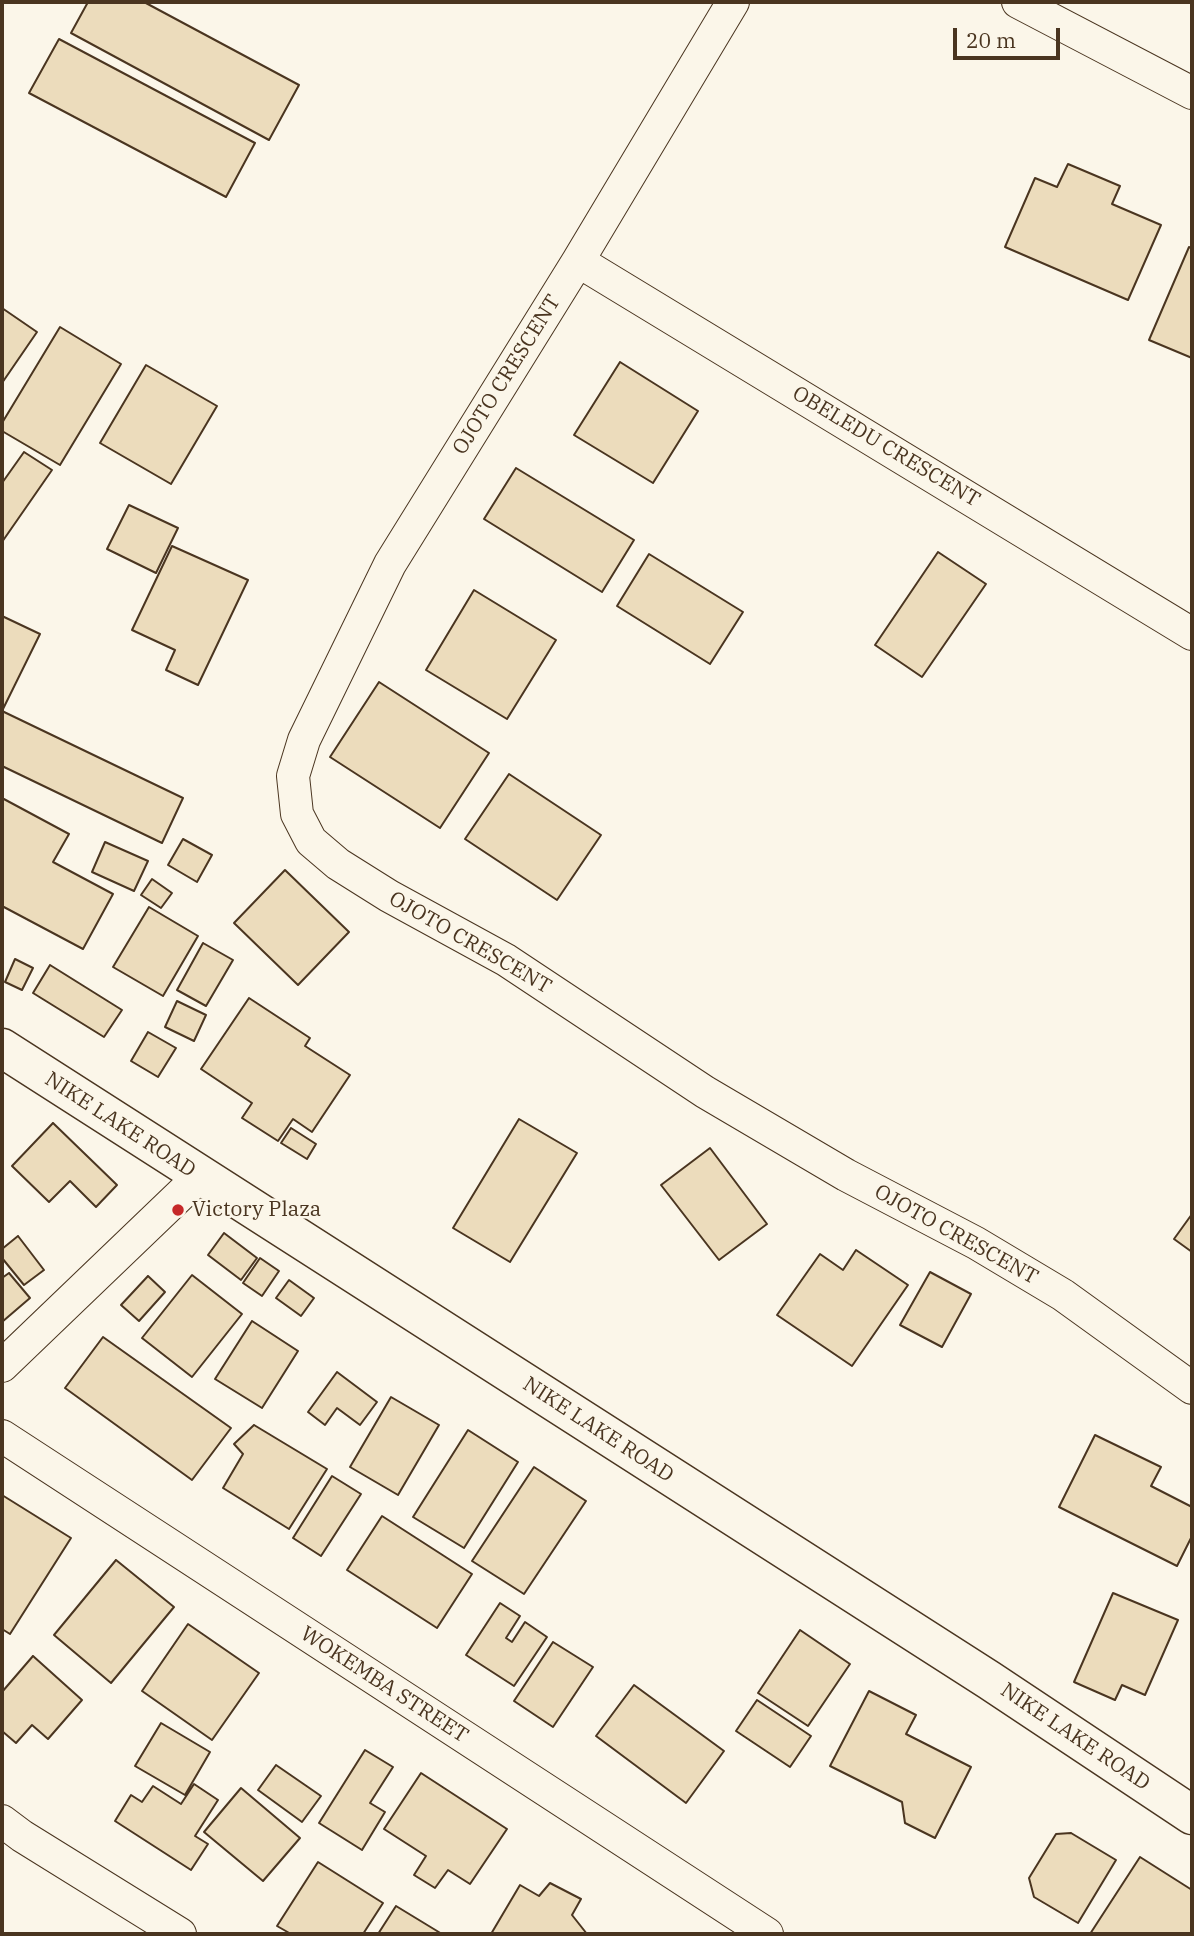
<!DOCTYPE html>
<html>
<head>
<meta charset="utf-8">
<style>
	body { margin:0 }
	#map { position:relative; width:1194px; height:1936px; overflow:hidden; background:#fbf6e9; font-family:"IBM Plex Serif",serif }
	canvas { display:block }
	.frame { position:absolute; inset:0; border:4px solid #4a3520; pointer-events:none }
	.scale { position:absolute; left:953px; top:28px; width:107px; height:32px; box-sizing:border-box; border:4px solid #4a3520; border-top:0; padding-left:9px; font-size:21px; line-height:24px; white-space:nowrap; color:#4a3520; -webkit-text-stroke:5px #fbf6e9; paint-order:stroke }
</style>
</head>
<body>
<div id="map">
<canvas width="1194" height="1936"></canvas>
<div class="frame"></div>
<div class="scale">20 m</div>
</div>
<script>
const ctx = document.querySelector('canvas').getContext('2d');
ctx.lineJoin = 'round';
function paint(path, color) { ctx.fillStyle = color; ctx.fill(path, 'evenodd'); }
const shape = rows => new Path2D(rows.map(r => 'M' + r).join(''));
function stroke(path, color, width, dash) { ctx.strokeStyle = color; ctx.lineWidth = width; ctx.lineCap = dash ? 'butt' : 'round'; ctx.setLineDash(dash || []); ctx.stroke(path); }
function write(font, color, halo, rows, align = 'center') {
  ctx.font = font + ' "IBM Plex Serif",serif'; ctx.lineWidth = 5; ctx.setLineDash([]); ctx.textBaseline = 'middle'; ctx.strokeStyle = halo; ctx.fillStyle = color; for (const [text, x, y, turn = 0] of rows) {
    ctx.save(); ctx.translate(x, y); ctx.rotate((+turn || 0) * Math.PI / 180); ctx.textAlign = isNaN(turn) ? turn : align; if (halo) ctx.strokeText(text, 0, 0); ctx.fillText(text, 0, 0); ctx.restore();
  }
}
const building = shape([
	[88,2,144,2,299,85,269,140,71,33,88,2],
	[59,39,255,143,226,197,29,93,59,39],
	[1068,164,1120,186,1112,204,1161,225,1128,300,1005,247,1035,178,1057,187,1068,164],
	[1189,247,1192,248,1192,358,1149,340,1189,247],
	[2,308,37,332,2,383,2,308],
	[60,327,121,364,60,465,2,431,2,423,60,327],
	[620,362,698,411,653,483,574,435,620,362],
	[146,365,217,406,171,484,100,443,146,365],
	[24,452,52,470,2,542,2,483,24,452],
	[516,468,634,540,602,592,484,519,516,468],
	[129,505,178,528,156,573,107,549,129,505],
	[172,546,248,580,198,685,166,670,175,650,132,630,172,546],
	[938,552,986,584,922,677,875,645,938,552],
	[649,554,743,612,710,664,617,606,649,554],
	[474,590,556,640,507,719,426,670,474,590],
	[2,616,40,634,2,711,183,798,162,843,2,766,2,616],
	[379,682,489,753,440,828,330,757,379,682],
	[509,774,601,835,557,900,465,839,509,774],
	[2,798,69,834,53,862,113,894,83,949,2,906,2,798],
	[183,839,212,855,197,882,168,865,183,839],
	[105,842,148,861,134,891,92,872,105,842],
	[285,870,349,932,298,985,234,923,285,870],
	[152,879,172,893,161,908,141,895,152,879],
	[149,907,198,936,163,996,113,967,149,907],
	[203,943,233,960,206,1006,177,990,203,943],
	[15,959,33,968,22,990,5,982,15,959],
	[50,965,122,1010,104,1037,33,993,50,965],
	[249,998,310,1038,305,1046,350,1075,312,1132,293,1119,278,1141,242,1118,252,1103,201,1069,249,998],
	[177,1001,206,1015,194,1041,165,1027,177,1001],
	[148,1032,176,1048,158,1077,131,1061,148,1032],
	[519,1119,577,1153,510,1262,453,1228,519,1119],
	[53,1123,117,1185,96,1207,70,1181,49,1202,12,1166,53,1123],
	[291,1128,316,1144,307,1159,281,1143,291,1128],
	[710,1148,767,1224,719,1260,661,1185,710,1148],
	[1192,1214,1192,1252,1174,1239,1192,1214],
	[224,1233,257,1258,241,1280,208,1255,224,1233],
	[18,1236,44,1270,24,1285,2,1258,2,1249,18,1236],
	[856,1250,908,1285,852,1366,777,1315,820,1254,843,1270,856,1250],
	[260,1258,279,1271,262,1296,243,1283,260,1258],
	[930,1272,971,1294,942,1347,900,1325,930,1272],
	[9,1273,30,1298,2,1322,2,1278,9,1273],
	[192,1275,242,1314,192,1377,142,1338,192,1275],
	[148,1276,165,1292,139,1321,121,1305,148,1276],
	[289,1280,314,1298,301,1316,276,1298,289,1280],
	[252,1321,298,1351,262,1408,215,1379,252,1321],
	[103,1337,231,1428,192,1480,65,1388,103,1337],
	[337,1372,377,1402,360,1425,337,1408,325,1425,308,1412,337,1372],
	[391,1397,439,1425,398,1495,350,1467,391,1397],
	[254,1425,327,1469,289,1529,223,1488,243,1454,234,1444,254,1425],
	[468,1430,518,1462,464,1548,413,1517,468,1430],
	[1095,1435,1161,1467,1151,1486,1192,1507,1192,1536,1177,1566,1059,1507,1095,1435],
	[534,1467,586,1501,524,1594,472,1561,534,1467],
	[332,1476,361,1494,321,1556,293,1538,332,1476],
	[2,1495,71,1538,10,1634,2,1629,2,1495],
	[382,1516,472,1574,437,1628,347,1570,382,1516],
	[116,1560,174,1607,111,1683,54,1635,116,1560],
	[1113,1593,1178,1620,1145,1695,1122,1685,1115,1700,1074,1682,1113,1593],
	[500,1603,520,1616,506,1638,512,1642,525,1622,547,1637,514,1686,466,1655,500,1603],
	[188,1624,259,1673,212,1740,142,1691,188,1624],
	[800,1630,850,1664,808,1726,758,1693,800,1630],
	[553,1642,593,1667,553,1727,514,1701,553,1642],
	[33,1656,82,1700,48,1739,32,1725,16,1743,2,1731,2,1692,33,1656],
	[634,1685,724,1751,686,1803,596,1736,634,1685],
	[869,1691,916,1715,906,1734,971,1767,935,1838,905,1823,902,1802,830,1766,869,1691],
	[757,1700,811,1736,790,1767,736,1731,757,1700],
	[161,1723,210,1752,185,1795,135,1766,161,1723],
	[365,1750,393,1767,370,1803,385,1812,362,1850,319,1823,365,1750],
	[276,1765,321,1796,302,1822,258,1790,276,1765],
	[421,1773,507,1829,470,1884,448,1870,435,1888,414,1875,426,1856,384,1829,421,1773],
	[194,1784,218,1800,195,1836,208,1844,191,1870,115,1821,131,1795,142,1802,153,1786,181,1804,194,1784],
	[241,1788,300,1838,263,1881,204,1832,241,1788],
	[1071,1833,1116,1860,1078,1923,1034,1897,1029,1878,1056,1834,1071,1833],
	[1140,1857,1192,1890,1192,1934,1090,1934,1140,1857],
	[318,1862,383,1903,363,1934,291,1934,277,1926,318,1862],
	[550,1883,581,1899,572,1915,587,1934,491,1934,520,1885,539,1896,550,1883],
	[396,1906,442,1934,378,1934,396,1906]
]);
paint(building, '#ecdcbc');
stroke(building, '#4a3520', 2);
const street = shape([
	[733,2,578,261,390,564,304,740,293,776,297,814,311,841,338,864,389,896,506,960,705,1092,846,1175,976,1243,1063,1295,1192,1388],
	[1018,2,1192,93],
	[578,261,1192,634],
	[2,1366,200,1176],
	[2,1436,767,1934],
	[2,1821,22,1836,180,1934]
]);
const primary = shape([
	[2,1048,989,1680,1192,1815]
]);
stroke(street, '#4a3520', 34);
stroke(primary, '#4a3520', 41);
stroke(street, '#fbf6e9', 32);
stroke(primary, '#fbf6e9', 38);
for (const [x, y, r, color] of [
	[178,1210,7,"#c62828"]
]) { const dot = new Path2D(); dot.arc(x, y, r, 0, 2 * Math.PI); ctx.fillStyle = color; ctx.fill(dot); stroke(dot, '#fbf6e9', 2.5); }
write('21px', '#4a3520', '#fbf6e9', [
	["OJOTO CRESCENT",507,375,-58],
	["OBELEDU CRESCENT",886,447,31],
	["OJOTO CRESCENT",470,943,30],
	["NIKE LAKE ROAD",120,1125,33],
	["OJOTO CRESCENT",956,1235,29],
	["NIKE LAKE ROAD",598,1430,33],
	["WOKEMBA STREET",384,1685,33],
	["NIKE LAKE ROAD",1075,1737,34]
]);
write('21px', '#4a3520', '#fbf6e9', [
	["Victory Plaza",192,1210]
], 'left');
</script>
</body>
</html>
